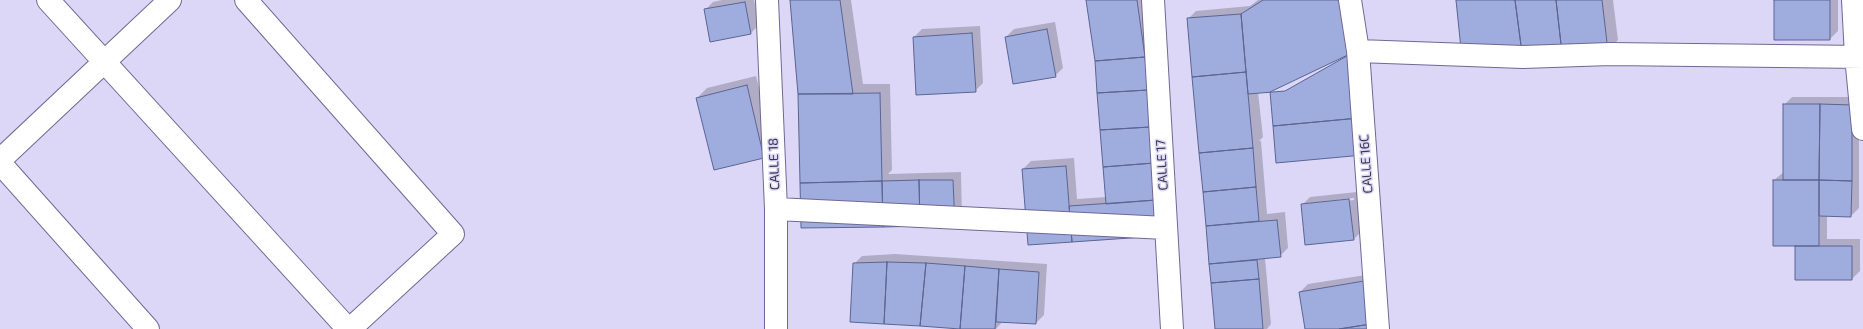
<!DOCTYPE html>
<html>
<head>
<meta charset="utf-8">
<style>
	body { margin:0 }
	canvas { display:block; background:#dcd7f7 }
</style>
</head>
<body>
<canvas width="1863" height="329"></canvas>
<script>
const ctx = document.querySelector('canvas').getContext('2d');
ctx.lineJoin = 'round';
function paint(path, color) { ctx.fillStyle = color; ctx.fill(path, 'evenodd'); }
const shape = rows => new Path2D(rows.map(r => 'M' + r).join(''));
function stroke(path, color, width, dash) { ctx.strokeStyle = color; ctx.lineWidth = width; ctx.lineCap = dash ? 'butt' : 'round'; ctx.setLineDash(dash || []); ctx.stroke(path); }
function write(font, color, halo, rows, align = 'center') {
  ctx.font = font + ' "Exo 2",sans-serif'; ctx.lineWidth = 3; ctx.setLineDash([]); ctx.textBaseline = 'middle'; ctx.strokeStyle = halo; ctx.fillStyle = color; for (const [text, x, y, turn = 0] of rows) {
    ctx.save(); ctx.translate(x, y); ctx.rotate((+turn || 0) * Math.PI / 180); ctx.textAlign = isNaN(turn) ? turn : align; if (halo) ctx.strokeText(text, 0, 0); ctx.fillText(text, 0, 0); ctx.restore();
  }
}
paint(shape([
	[722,0,754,0,759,25,751,33,705,10,713,2],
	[791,0,851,0,863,84,890,84,892,170,888,174,961,172,962,217,802,227,799,94],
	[1087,0,1148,0,1166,227,1029,244,1023,169,1031,161,1074,158,1077,199,1106,197,1096,60],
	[1258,0,1358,0,1271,91,1258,92,1263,137,1259,141,1261,141,1267,214,1285,212,1288,248,1280,256,1265,258,1271,324,1267,329,1216,329,1188,19,1196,11,1250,6],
	[1457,0,1613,0,1618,40,1608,50],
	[1775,0,1838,0,1838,31,1830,39,1775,39],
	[1055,22,1063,68,1055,76,1006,37,1014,29],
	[980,26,983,83,975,91,914,37,922,29],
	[756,76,774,147,764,157,697,98,707,88],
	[1792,97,1859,97,1859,208,1851,216,1827,215,1827,239,1860,239,1860,271,1852,279,1796,245,1774,180,1784,172,1784,105],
	[1357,192,1362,231,1354,239,1302,205,1310,197],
	[1354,198,1354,200,1309,205,1309,203],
	[895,254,1047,264,1044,315,1036,323,1003,321,996,329,976,329,854,264,862,256],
	[1372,274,1381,329,1306,329,1300,292,1308,284]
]), '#0003');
const building = shape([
	[790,0,840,0,853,94,798,94,790,0],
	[1086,0,1137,0,1145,57,1095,61,1086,0],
	[1263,0,1347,0,1354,52,1285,91,1248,94,1241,14,1263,0],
	[1456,0,1515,0,1522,53,1461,49,1456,0],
	[1515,0,1556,0,1562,53,1522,53,1515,0],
	[1556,0,1602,0,1608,51,1562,53,1556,0],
	[1774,0,1830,0,1830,40,1774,40,1774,0],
	[745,2,751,34,710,42,704,9,745,2],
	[1241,14,1246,72,1192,77,1187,18,1241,14],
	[1047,29,1056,77,1013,84,1005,37,1047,29],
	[972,33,976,92,916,95,913,37,972,33],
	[1354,52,1359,118,1273,126,1270,92,1354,52],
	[1145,57,1148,90,1097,93,1095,61,1145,57],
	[1246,72,1253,148,1199,153,1192,77,1246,72],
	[747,85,764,158,714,170,696,98,747,85],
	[1148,90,1150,127,1100,130,1097,93,1148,90],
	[880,93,882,181,800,183,798,94,880,93],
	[1783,104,1820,104,1819,180,1783,180,1783,104],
	[1820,104,1852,105,1852,181,1819,180,1820,104],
	[1359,118,1363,155,1276,163,1273,126,1359,118],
	[1150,127,1154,163,1103,167,1100,130,1150,127],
	[1253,148,1256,187,1203,192,1199,153,1253,148],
	[1154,163,1156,200,1106,204,1103,167,1154,163],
	[1066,166,1072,242,1028,245,1022,169,1066,166],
	[919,180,920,226,883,227,882,181,919,180],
	[919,180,953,180,955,226,920,226,919,180],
	[1773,180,1819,180,1819,246,1773,246,1773,180],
	[1819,180,1852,181,1851,217,1819,216,1819,180],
	[882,181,883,227,801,228,800,183,882,181],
	[1256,187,1259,221,1206,226,1203,192,1256,187],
	[1349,199,1354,240,1305,245,1301,204,1349,199],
	[1156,200,1159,236,1072,242,1069,206,1156,200],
	[1277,220,1281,257,1209,264,1206,226,1277,220],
	[1795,246,1852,246,1852,280,1795,280,1795,246],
	[1257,260,1259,279,1211,283,1209,264,1257,260],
	[887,262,926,263,920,326,884,324,887,262],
	[887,262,884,324,850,322,853,263,887,262],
	[926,263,965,266,960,329,920,326,926,263],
	[965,266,999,269,995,329,960,329,965,266],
	[999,269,1039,272,1036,324,996,322,999,269],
	[1259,279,1263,329,1215,329,1211,283,1259,279],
	[1364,281,1371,324,1339,329,1305,329,1299,292,1364,281],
	[1371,324,1372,329,1339,329,1371,324]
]);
paint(building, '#9facde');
stroke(building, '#5a6592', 1);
const street = shape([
	[48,0,348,329],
	[246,0,453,234,350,329],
	[767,0,776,209,776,329],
	[1153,0,1172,329],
	[1350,0,1358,51,1378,329],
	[1853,0,1856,56,1863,129],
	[1358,51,1523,57,1610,54,1863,57],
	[0,160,170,0],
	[0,163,148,329],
	[776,209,1166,228]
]);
stroke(street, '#716796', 24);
stroke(street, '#fff', 22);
write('13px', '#393549', '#dcd7f7', [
	["CALLE 18",774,164,-92],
	["CALLE 16C",1366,164,-94],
	["CALLE 17",1162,165,-93]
]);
</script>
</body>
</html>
